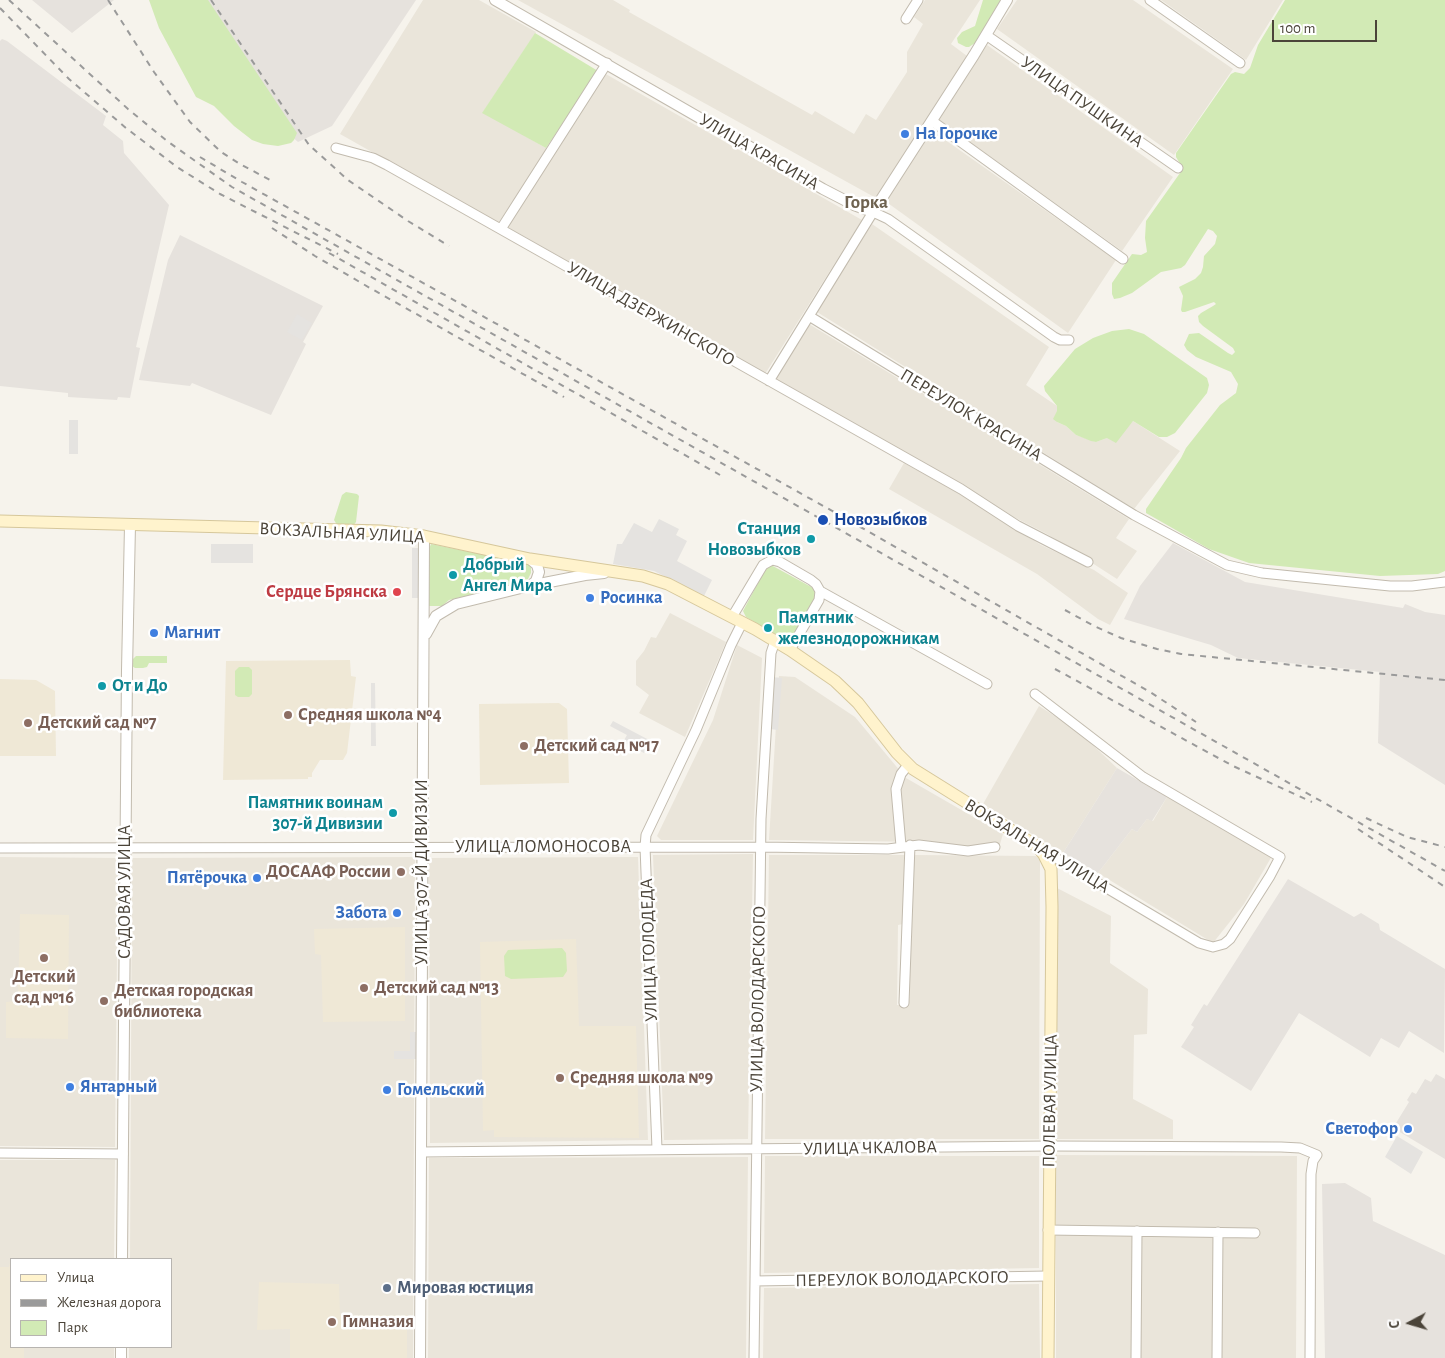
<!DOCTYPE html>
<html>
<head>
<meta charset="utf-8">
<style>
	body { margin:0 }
	#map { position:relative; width:1445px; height:1358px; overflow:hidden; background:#f6f3ec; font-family:"Alegreya Sans",sans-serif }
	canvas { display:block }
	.legend { position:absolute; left:10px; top:1258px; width:162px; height:90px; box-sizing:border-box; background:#fff; border:1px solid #b7b4b0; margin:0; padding:6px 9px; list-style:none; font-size:15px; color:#4b4439 }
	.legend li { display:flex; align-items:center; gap:10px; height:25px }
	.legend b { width:25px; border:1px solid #b7b4b0 }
	.north { position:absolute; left:1385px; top:1298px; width:50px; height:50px; -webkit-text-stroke:4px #fff; paint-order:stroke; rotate:264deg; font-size:14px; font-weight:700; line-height:20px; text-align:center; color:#4b4439 }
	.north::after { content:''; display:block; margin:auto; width:18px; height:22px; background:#4b4439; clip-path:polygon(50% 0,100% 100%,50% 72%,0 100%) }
	.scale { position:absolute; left:1272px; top:20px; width:105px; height:22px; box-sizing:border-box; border:2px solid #4b4439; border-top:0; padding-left:6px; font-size:15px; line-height:18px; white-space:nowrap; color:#4b4439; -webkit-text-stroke:4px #fff; paint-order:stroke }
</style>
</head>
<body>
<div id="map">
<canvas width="1445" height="1358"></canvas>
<ul class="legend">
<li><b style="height:6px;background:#fff3cd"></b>Улица</li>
<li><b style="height:6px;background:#9a9a9a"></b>Железная дорога</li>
<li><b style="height:14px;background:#d2eab5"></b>Парк</li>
</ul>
<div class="north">С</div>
<div class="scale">100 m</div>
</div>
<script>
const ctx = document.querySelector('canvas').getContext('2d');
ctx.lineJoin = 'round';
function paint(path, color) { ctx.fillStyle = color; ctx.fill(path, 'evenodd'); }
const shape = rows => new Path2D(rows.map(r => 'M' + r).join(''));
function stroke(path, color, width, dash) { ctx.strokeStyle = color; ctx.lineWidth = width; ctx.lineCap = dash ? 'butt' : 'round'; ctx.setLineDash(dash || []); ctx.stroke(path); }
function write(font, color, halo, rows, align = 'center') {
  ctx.font = font + ' "Alegreya Sans",sans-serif'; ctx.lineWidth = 5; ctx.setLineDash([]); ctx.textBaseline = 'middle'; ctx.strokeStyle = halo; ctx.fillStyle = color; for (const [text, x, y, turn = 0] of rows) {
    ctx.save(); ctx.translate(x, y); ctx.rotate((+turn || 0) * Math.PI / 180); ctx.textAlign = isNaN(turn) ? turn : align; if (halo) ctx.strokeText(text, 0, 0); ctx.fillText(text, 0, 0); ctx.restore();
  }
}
paint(shape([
	[423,0,479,0,536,32,483,112,548,149,498,223,340,134],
	[518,0,613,0,630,10,629,12,812,115,815,111,854,134,866,114,876,120,907,72,907,52,923,24,914,17,925,0,980,0,951,44,967,56,876,198],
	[1017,0,1133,0,1233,69,1174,155,997,29],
	[1161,0,1283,0,1246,60],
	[987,45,1173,177,1122,251,938,119],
	[604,73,862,220,765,374,506,226],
	[931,130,1116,260,1068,333,885,201],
	[872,224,1049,347,1026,385,1057,406,1057,422,1066,426,1076,435,1096,442,1107,438,1133,421,1180,451,1134,509,817,312],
	[809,324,1129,519,1116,538,1137,551,1117,579,1047,534,1006,513,955,482,775,380],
	[904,463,962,495,1041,545,1094,570,1128,593,1110,625,1098,619,1037,574,889,489],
	[670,613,726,642,685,737,639,713,649,695,636,685,636,661,644,651,651,637,656,638],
	[737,645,762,658,753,840,661,840,657,836,713,720],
	[779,676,795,677,855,717,906,778,1003,834,1000,844,970,848,929,842,769,840],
	[1039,706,1077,730,1117,768,1063,853,983,804],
	[1167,797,1272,856,1244,904,1213,943,1098,873,1132,829,1137,832,1147,819,1153,821],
	[753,854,748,1139,664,1140,653,855],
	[769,855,906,855,903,924,898,925,897,1005,909,1005,914,855,1036,856,1040,860,1039,1139,765,1139],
	[0,857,118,858,115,1147,0,1146],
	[415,857,413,1358,129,1358,129,1347,171,1347,171,1259,130,1259,132,858],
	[638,857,648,1140,430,1143,429,858],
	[1057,888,1111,916,1110,963,1148,989,1147,1034,1134,1035,1133,1099,1173,1120,1173,1139,1057,1139],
	[1056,1155,1297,1156,1296,1358,1220,1358,1221,1236,1260,1237,1260,1230,1056,1226],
	[765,1156,1039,1156,1039,1268,764,1273],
	[748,1157,746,1358,428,1358,429,1158],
	[0,1160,115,1160,114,1259,11,1259,11,1347,114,1347,114,1358,0,1358],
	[1056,1234,1133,1235,1133,1358,1056,1358],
	[1141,1235,1214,1236,1213,1358,1141,1358],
	[1039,1284,1040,1358,763,1358,764,1288]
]), '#eae5da');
paint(shape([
	[32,0,114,0,72,33],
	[200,0,416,0,332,126,298,142,289,134],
	[2,39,7,41,106,116,103,125,123,141,124,153,169,205,136,347,140,348,130,398,118,397,117,400,68,397,68,393,0,386,0,41],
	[180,235,323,306,303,342,306,344,271,415,192,383,190,386,139,380,168,260],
	[1173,543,1245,582,1403,608,1405,604,1425,612,1445,615,1445,785,1378,743,1380,672,1238,658,1211,645,1124,619,1140,586],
	[1117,768,1167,797,1152,821,1147,819,1137,832,1132,829,1098,873,1063,853],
	[1288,879,1354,917,1361,913,1379,924,1380,930,1445,969,1444,1053,1409,1031,1399,1048,1381,1038,1370,1057,1299,1013,1251,1091,1181,1047,1194,1027,1191,1025,1204,1004,1207,1006],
	[1436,1074,1445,1079,1445,1159,1393,1128,1409,1102,1407,1100,1412,1092,1416,1094,1425,1079,1431,1082],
	[1345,1183,1371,1198,1373,1221,1445,1255,1445,1358,1325,1358,1322,1184]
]), '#e6e2dd');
paint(shape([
	[350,660,351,676,356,677,347,753,343,760,320,760,312,773,312,777,308,777,308,779,223,780,226,661],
	[0,679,36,680,55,691,56,756,0,756],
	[559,703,567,709,569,783,480,785,479,704],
	[20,914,69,915,68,1039,6,1038,6,1002,18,1001],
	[405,927,405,1021,323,1022,321,955,315,954,314,929],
	[576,939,579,1026,636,1026,639,1138,494,1137,494,1130,483,1131,480,942],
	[10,1263,11,1263,11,1347,24,1347,24,1358,0,1358,0,1267,9,1267],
	[259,1282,339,1284,340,1315,407,1315,407,1358,290,1358,290,1329,257,1330]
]), '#efe8d6');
paint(shape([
	[149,0,208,0,297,133,294,140,291,143,278,146,263,144,252,140,234,126,214,106,196,97,159,28],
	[983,0,1001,0,975,43,969,47,966,47,958,43,957,38,962,32,975,26],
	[1285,0,1445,0,1445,571,1438,574,1380,576,1249,563,1209,549,1146,513,1146,509,1181,458,1186,448,1220,405,1236,393,1238,384,1231,372,1196,357,1187,350,1184,345,1189,334,1199,333,1228,353,1232,355,1235,352,1233,348,1203,326,1199,322,1198,316,1201,313,1213,306,1216,304,1214,302,1185,312,1182,312,1181,310,1183,296,1179,287,1195,279,1201,273,1203,267,1204,256,1215,244,1217,236,1213,231,1208,229,1185,265,1181,268,1161,272,1132,293,1120,298,1114,299,1112,294,1112,283,1132,254,1141,255,1147,252,1145,238,1146,221,1180,173,1182,167,1176,157,1176,153,1231,74,1235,72,1244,74,1250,68,1258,45],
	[535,33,598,71,546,148,482,113],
	[1129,329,1144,334,1207,378,1209,385,1207,393,1175,433,1167,437,1159,437,1133,421,1116,443,1107,438,1096,442,1091,441,1076,435,1066,426,1057,422,1053,419,1057,411,1057,406,1045,391,1044,386,1075,349,1093,338,1112,331],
	[346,492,357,494,359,496,356,522,353,526,337,525,334,520,342,495],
	[431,544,528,564,531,567,531,573,527,581,449,600,442,606,429,606,429,549],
	[771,565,815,589,817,595,797,632,788,636,779,636,746,617,743,611,766,568],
	[136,656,167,656,167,663,149,663,147,667,143,668,135,668,132,666,132,660],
	[239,667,249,667,252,670,252,694,249,697,238,697,235,695,235,671],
	[562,948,566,953,567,971,563,977,511,979,505,976,504,956,508,950]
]), '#d2eab5');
paint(shape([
	[297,314,312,323,302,340,287,332],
	[69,420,78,420,78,454,69,454],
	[659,519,679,529,676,535,687,541,677,561,712,580,704,596,654,571,613,564,617,544,622,544,634,523,652,532],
	[211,544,253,544,253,563,211,563],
	[412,548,418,548,418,598,412,598],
	[772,677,782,678,778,730,770,729],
	[371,683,375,683,376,746,371,746],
	[613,721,651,741,644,753,623,742,627,735,610,726],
	[410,1032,416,1032,416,1059,394,1059,394,1051,410,1051],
	[1397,1136,1423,1152,1411,1174,1385,1157]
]), '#e5e3e0');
const minor = shape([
	[1150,0,1240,63],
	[906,19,918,0],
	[986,35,1178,168],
	[932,121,1123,259],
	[336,148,373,158,387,165,961,489,1018,526,1088,562],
	[501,229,607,63],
	[809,316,1134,515,1227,565,1262,573,1390,586,1412,586,1445,582],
	[769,381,873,212,888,219,1054,337,1060,340,1069,340],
	[820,591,987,684],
	[732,617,763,565,772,560,780,562,811,580,816,584,820,591,819,600,790,650],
	[1035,694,1143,777,1280,857,1270,876,1230,939,1224,944,1213,947,1199,943,1041,849],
	[901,846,896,789,901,774,908,765],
	[0,848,761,847,888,849,919,845,968,851,995,847],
	[904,1003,910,845],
	[657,1149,645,847,646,835,696,730,731,645,742,623],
	[421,1152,1049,1146,1281,1147,1300,1148,1317,1155,1313,1161,1311,1174,1310,1358],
	[0,1153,123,1154],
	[1048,1230,1255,1233],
	[755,1281,1048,1276],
	[754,1358,761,819,771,653,775,641],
	[1136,1358,1137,1231],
	[1217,1358,1218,1232]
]);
const tertiary = shape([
	[495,0,823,189,854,205,873,212,974,55,1007,0],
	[530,586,536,581,539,572,537,565,530,559],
	[426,634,436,616,456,604,529,586,585,575,604,573],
	[122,1259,127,670,130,525],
	[121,1358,121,1347],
	[420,1358,424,536]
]);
const secondary = shape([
	[0,521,381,531,424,536,530,559,643,576,668,584,755,629,790,650,835,681,858,703,897,753,913,769,1038,847,1044,855,1051,869,1052,907,1048,1358]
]);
stroke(minor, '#c2bbae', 11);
stroke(tertiary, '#c2bbae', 12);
stroke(secondary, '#d6c79b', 13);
stroke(minor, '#fff', 9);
stroke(tertiary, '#fff', 10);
stroke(secondary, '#fff3cd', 11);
stroke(shape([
	[9,0,128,109,167,141,232,187,1445,871],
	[108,0,154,72,190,122,221,152,240,164,270,180],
	[211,0,309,145,348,180,408,221,449,246],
	[0,8,69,79,126,128,177,167,220,194,338,254],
	[200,157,242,182,827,508,1150,692,1196,722],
	[272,228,315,256,370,288,564,397],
	[329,253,720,475],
	[1065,610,1094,626,1121,638,1157,649,1181,654,1445,680],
	[1055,669,1233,766,1312,802],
	[1366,818,1407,837,1445,847],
	[1358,829,1445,887]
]), '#9a9a9a', 2, [6, 6]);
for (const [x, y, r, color] of [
	[905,134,5,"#3f7fe0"],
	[823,520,6,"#1a4fb4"],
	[811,539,5,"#0f9aa8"],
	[453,575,5,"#0f9aa8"],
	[397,592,5,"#e0444e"],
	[590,598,5,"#3f7fe0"],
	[768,628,5,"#0f9aa8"],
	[154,633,5,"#3f7fe0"],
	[102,686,5,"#0f9aa8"],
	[288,715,5,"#8d6e63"],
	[28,723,5,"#8d6e63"],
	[524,746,5,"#8d6e63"],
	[393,813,5,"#0f9aa8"],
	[401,872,5,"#8d6e63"],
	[257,878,5,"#3f7fe0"],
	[397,913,5,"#3f7fe0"],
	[44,958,5,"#8d6e63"],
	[364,988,5,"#8d6e63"],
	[104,1001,5,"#8d6e63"],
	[560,1078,5,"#8d6e63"],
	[70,1087,5,"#3f7fe0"],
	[387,1090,5,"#3f7fe0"],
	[1408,1129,5,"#3f7fe0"],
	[387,1288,5,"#5c6f8a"],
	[332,1322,5,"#8d6e63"]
]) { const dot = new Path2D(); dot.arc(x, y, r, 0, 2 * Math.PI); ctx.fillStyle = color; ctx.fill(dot); stroke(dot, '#fff', 2); }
write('18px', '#4b4439', '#fff', [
	["УЛИЦА ПУШКИНА",1082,102,35],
	["УЛИЦА КРАСИНА",759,152,30],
	["УЛИЦА ДЗЕРЖИНСКОГО",651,314,30],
	["ПЕРЕУЛОК КРАСИНА",971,415,31],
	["ВОКЗАЛЬНАЯ УЛИЦА",342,533,3],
	["ВОКЗАЛЬНАЯ УЛИЦА",1037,846,31],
	["УЛИЦА ЛОМОНОСОВА",543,847],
	["УЛИЦА 307-Й ДИВИЗИИ",422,872,-90],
	["САДОВАЯ УЛИЦА",125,892,-90],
	["УЛИЦА ГОЛОДЕДА",649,950,-92],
	["УЛИЦА ВОЛОДАРСКОГО",758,999,-89],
	["ПОЛЕВАЯ УЛИЦА",1050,1101,-89],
	["УЛИЦА ЧКАЛОВА",870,1148,-1],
	["ПЕРЕУЛОК ВОЛОДАРСКОГО",902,1279,-1]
]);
write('bold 18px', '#366cbe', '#fff', [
	["На Горочке",915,134],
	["Росинка",600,598],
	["Магнит",164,633],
	["Пятёрочка",247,878,"right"],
	["Забота",387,913,"right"],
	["Янтарный",80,1087],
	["Гомельский",397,1090],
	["Светофор",1398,1129,"right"]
], 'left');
write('bold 18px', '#164399', '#fff', [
	["Новозыбков",834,520]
], 'left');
write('bold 18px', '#0d838f', '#fff', [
	["Станция",801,529,"right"],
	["Новозыбков",801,550,"right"],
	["Добрый",463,565],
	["Ангел Мира",463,586],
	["Памятник",778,618],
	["железнодорожникам",778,639],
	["От и До",112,686],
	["Памятник воинам",383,803,"right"],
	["307-й Дивизии",383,824,"right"]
], 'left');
write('bold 18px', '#be3a42', '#fff', [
	["Сердце Брянска",387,592]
], 'right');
write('bold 18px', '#785e54', '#fff', [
	["Средняя школа №4",298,715],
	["Детский сад №7",38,723],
	["Детский сад №17",534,746],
	["ДОСААФ России",391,872,"right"],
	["Детский",44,977,"center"],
	["сад №16",44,998,"center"],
	["Детский сад №13",374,988],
	["Детская городская",114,991],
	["библиотека",114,1012],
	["Средняя школа №9",570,1078],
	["Гимназия",342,1322]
], 'left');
write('bold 18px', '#4e5e75', '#fff', [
	["Мировая юстиция",397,1288]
], 'left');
write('bold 19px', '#6e6250', '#fff', [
	["Горка",866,202]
]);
</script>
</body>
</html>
